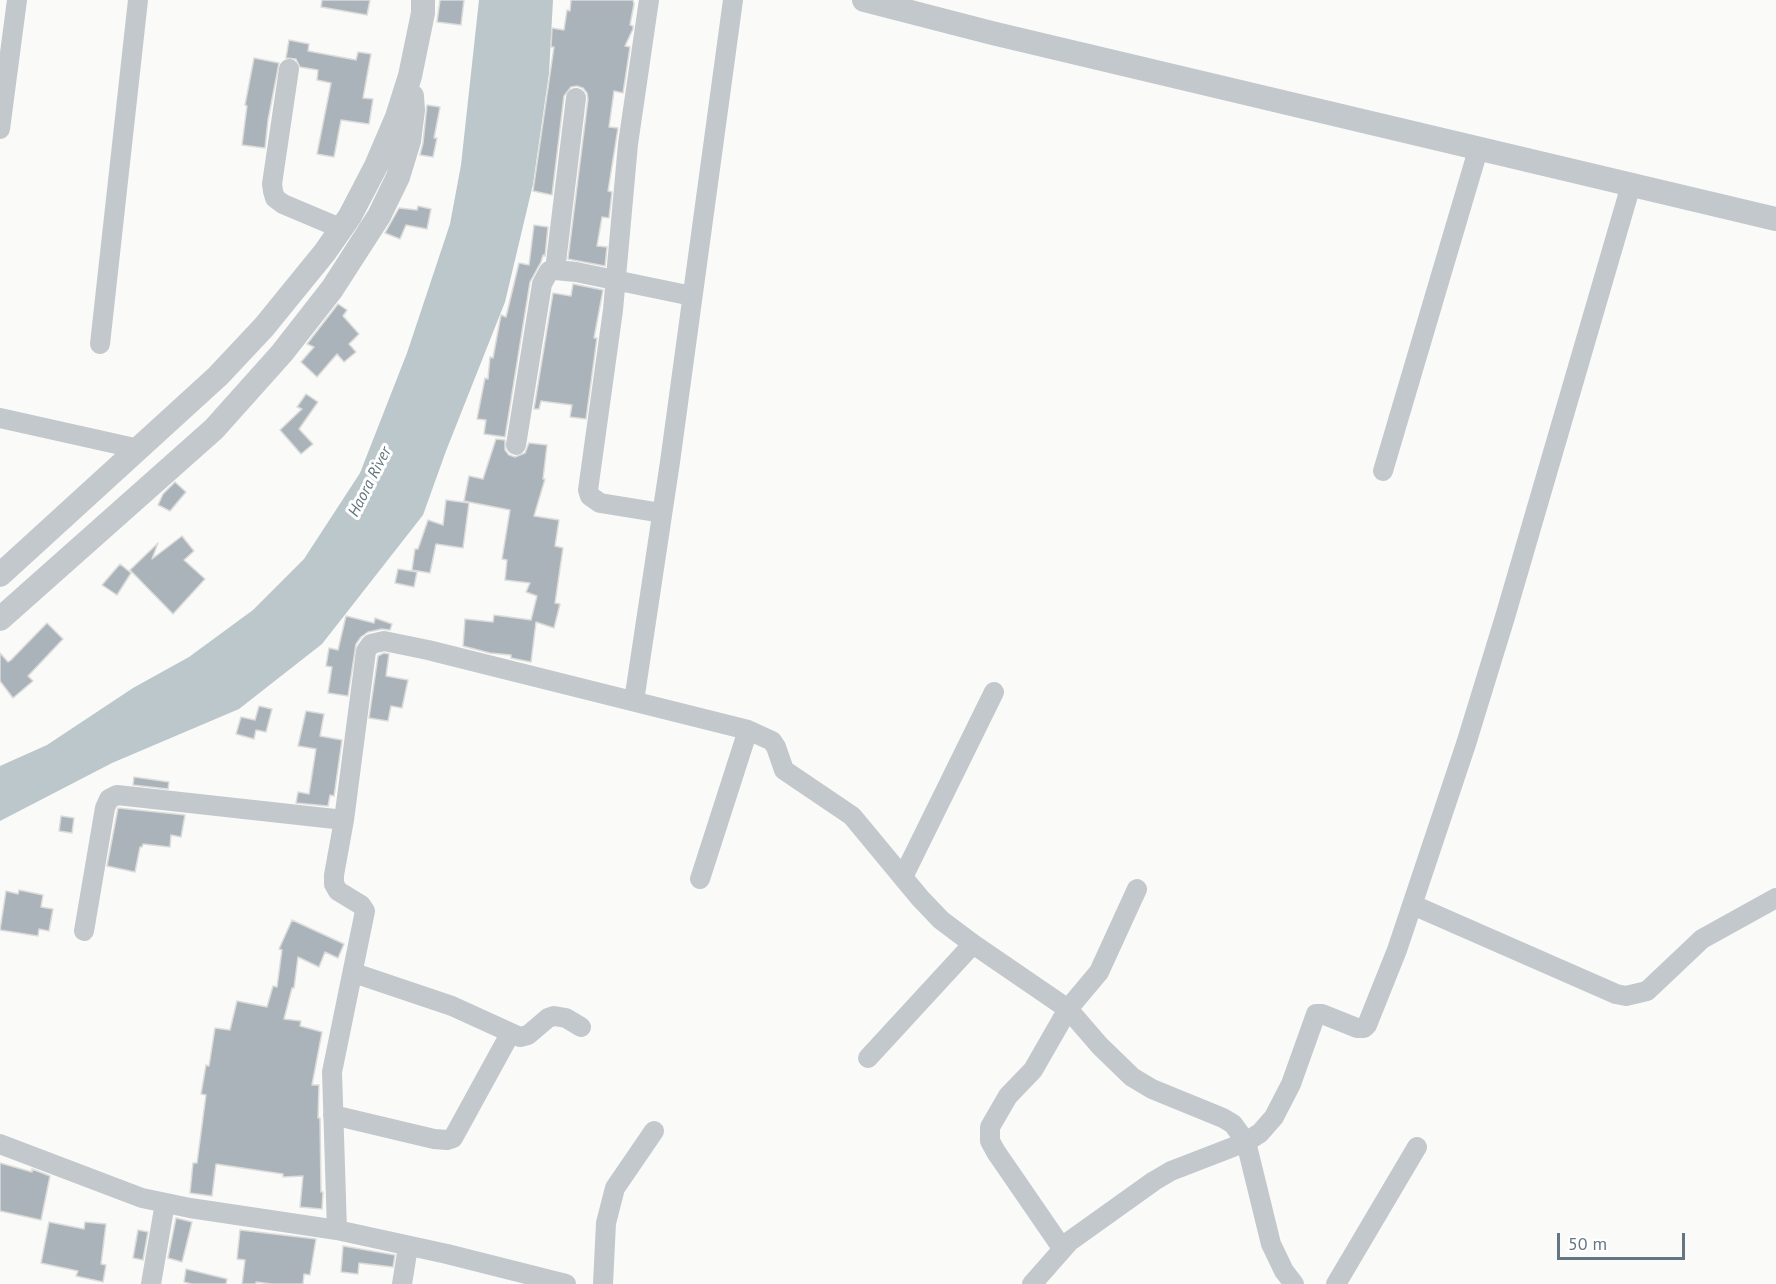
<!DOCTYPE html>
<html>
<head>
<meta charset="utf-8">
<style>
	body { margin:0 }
	#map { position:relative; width:1776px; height:1284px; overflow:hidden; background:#fafaf8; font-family:"PT Sans",sans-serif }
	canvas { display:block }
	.scale { position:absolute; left:1557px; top:1233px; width:128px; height:27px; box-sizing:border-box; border:3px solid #657683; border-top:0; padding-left:8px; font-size:18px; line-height:21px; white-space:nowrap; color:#657683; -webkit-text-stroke:4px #fff; paint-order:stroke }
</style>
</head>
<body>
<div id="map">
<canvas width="1776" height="1284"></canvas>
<div class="scale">50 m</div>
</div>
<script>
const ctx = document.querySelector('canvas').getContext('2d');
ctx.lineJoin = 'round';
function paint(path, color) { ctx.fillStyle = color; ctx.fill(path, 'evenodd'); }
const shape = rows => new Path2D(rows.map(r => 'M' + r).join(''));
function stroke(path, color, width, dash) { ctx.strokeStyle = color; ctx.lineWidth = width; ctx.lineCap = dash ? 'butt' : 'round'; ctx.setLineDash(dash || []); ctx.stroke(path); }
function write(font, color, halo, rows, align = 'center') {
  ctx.font = font + ' "PT Sans",sans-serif'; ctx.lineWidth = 6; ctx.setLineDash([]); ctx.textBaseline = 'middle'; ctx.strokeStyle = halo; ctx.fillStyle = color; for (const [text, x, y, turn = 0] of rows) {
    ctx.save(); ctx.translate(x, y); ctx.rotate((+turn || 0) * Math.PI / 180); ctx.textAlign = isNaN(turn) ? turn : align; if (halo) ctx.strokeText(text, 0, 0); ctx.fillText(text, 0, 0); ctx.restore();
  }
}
paint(shape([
	[479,0,553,0,549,73,533,184,505,302,446,451,423,515,322,644,239,709,112,763,0,821,0,766,47,745,133,688,189,657,253,610,304,559,360,473,407,353,450,224,461,165]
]), '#bbc7cb');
const building = shape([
	[322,0,370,0,367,15,321,7,322,0],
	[440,0,464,0,461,25,437,22,440,0],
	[571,0,633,0,634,4,630,25,633,26,633,29,625,46,630,47,623,93,614,91,609,127,618,128,608,191,612,192,609,218,602,217,597,246,607,247,605,266,568,259,588,99,587,93,583,88,577,86,571,87,564,96,552,195,533,191,554,47,551,47,552,28,564,30,567,10,570,11,571,0],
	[289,40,309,44,308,51,356,60,358,52,371,54,363,98,373,99,369,124,341,120,334,157,317,154,331,83,317,80,318,70,300,67,296,59,286,58,289,40],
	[254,58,279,63,268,120,265,148,242,145,247,106,245,105,254,58],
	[427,105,440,107,434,138,437,138,433,157,420,155,423,143,427,105],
	[418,206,431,209,427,229,406,225,400,239,385,233,399,208,417,210,418,206],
	[534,225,548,227,545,256,543,255,541,262,530,282,505,437,484,434,486,420,477,419,485,378,488,379,490,357,493,358,501,315,506,317,519,263,529,265,534,225],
	[573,284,603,290,594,338,597,338,586,419,570,417,572,405,541,401,539,409,534,409,553,293,571,296,573,284],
	[338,304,347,310,343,316,359,334,349,344,356,352,344,362,337,354,317,377,301,362,314,347,307,344,338,304],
	[306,394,318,402,299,429,313,444,301,454,280,430,302,409,297,407,306,394],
	[496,439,505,440,505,450,509,455,515,457,525,453,529,443,547,445,543,479,545,479,534,516,559,520,555,546,563,548,555,603,560,604,554,628,536,622,531,662,511,658,511,655,490,653,463,646,465,619,493,622,494,615,531,620,537,596,526,592,530,583,505,580,507,560,502,559,510,510,464,501,469,476,483,479,496,439],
	[175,482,186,492,170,511,158,505,163,494,175,482],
	[446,500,469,503,463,548,436,544,430,573,412,570,415,549,418,549,428,520,443,525,446,500],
	[182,536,194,551,184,560,205,579,173,614,130,570,158,543,152,559,182,536],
	[120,564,131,573,117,595,102,585,120,564],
	[398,569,417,572,414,587,395,583,398,569],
	[346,616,374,623,375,618,392,624,390,630,382,629,368,632,361,637,356,644,348,696,328,693,332,667,326,666,329,648,338,650,346,616],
	[47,623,63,639,28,676,33,681,13,698,0,681,0,653,8,662,11,660,47,623],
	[384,653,389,654,386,676,408,680,402,708,391,706,388,721,369,718,378,656,384,653],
	[259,706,272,709,266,732,256,730,254,739,236,734,241,717,255,720,259,706],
	[306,711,324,714,320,736,342,740,334,796,330,795,328,806,296,803,298,792,309,794,316,749,298,746,306,711],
	[134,777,169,782,168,789,133,785,134,777],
	[118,808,185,815,181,837,171,835,170,847,143,844,142,847,140,847,135,872,107,866,118,808],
	[61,816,74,818,72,833,59,831,61,816],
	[19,890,43,895,41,907,53,909,49,931,39,929,38,936,0,930,6,891,18,894,19,890],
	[292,920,344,944,338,958,325,952,319,967,298,957,294,988,292,988,284,1019,301,1021,300,1026,322,1032,312,1085,319,1085,318,1118,320,1118,321,1192,323,1192,322,1209,300,1207,303,1176,283,1177,283,1174,216,1164,212,1196,190,1193,193,1163,197,1163,206,1095,201,1094,206,1065,209,1066,215,1028,230,1030,237,1001,267,1007,273,986,277,987,282,950,279,949,292,920],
	[0,1163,32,1172,32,1169,50,1176,41,1220,0,1211,0,1163],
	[176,1218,192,1222,182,1262,168,1258,176,1218],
	[49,1222,84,1229,85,1222,106,1224,101,1264,106,1265,103,1282,76,1276,78,1271,41,1263,49,1222],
	[138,1230,148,1232,143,1260,133,1258,138,1230],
	[240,1230,316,1239,310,1275,304,1274,303,1284,272,1284,256,1282,256,1284,242,1284,245,1260,237,1259,240,1230],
	[343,1246,395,1255,393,1267,359,1263,358,1274,341,1272,343,1246],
	[186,1269,227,1279,226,1284,192,1284,184,1282,186,1269]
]);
paint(building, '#aab3b9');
stroke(building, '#dcdcda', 1.5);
stroke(shape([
	[649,0,628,144,613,310,588,490,590,496,600,503,662,513],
	[289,69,272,184,273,191,275,198,283,204,340,228],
	[0,129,17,0],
	[555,270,576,98],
	[100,344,138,0],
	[0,418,139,449],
	[516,445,542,284,549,271,555,270,576,272,692,296],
	[1383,471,1478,150],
	[634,701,670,462,733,0],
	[903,877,994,692],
	[700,879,748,730],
	[1413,905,1616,994,1626,996,1647,991,1702,939,1776,898],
	[84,931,105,808,109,799,117,795,344,820],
	[354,973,452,1006,520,1037,528,1035,548,1018,554,1016,566,1018,581,1027],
	[868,1058,973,944],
	[333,1115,434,1139,447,1140,453,1138,510,1034],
	[0,1144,142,1198,190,1208,337,1230,447,1254,566,1284],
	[337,1230,332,1072,365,911,361,905,338,891,334,884,334,875,344,820,366,651,371,644,384,641,428,650,748,730,772,741,776,747,784,770,852,816,920,898,941,920,973,944,1068,1009,1100,1046,1132,1077,1152,1089,1223,1118,1233,1124,1246,1142,1271,1244,1284,1271,1294,1284],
	[1062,1248,996,1152,990,1141,990,1127,1008,1096,1033,1070,1068,1009,1099,972,1137,889],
	[151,1284,165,1203],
	[402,1284,408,1247],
	[603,1284,606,1223,615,1188,654,1131],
	[1032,1284,1070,1241,1154,1181,1171,1171,1246,1142,1260,1133,1274,1117,1291,1084,1316,1014,1322,1014,1357,1028,1364,1028,1367,1025,1397,950,1466,744,1505,617,1631,185],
	[1336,1284,1417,1147]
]), '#c3c8cc', 20);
stroke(shape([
	[864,0,992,33,1776,219],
	[0,575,218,376,264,327,325,252,350,216,376,166,397,117,410,76,423,13,423,0],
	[0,619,214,429,282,353,332,289,379,216,398,177,409,141,413,110,412,96]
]), '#c3c8cc', 24);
write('italic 16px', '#60757c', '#fff', [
	["Haora River",370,482,-63]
]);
</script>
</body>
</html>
